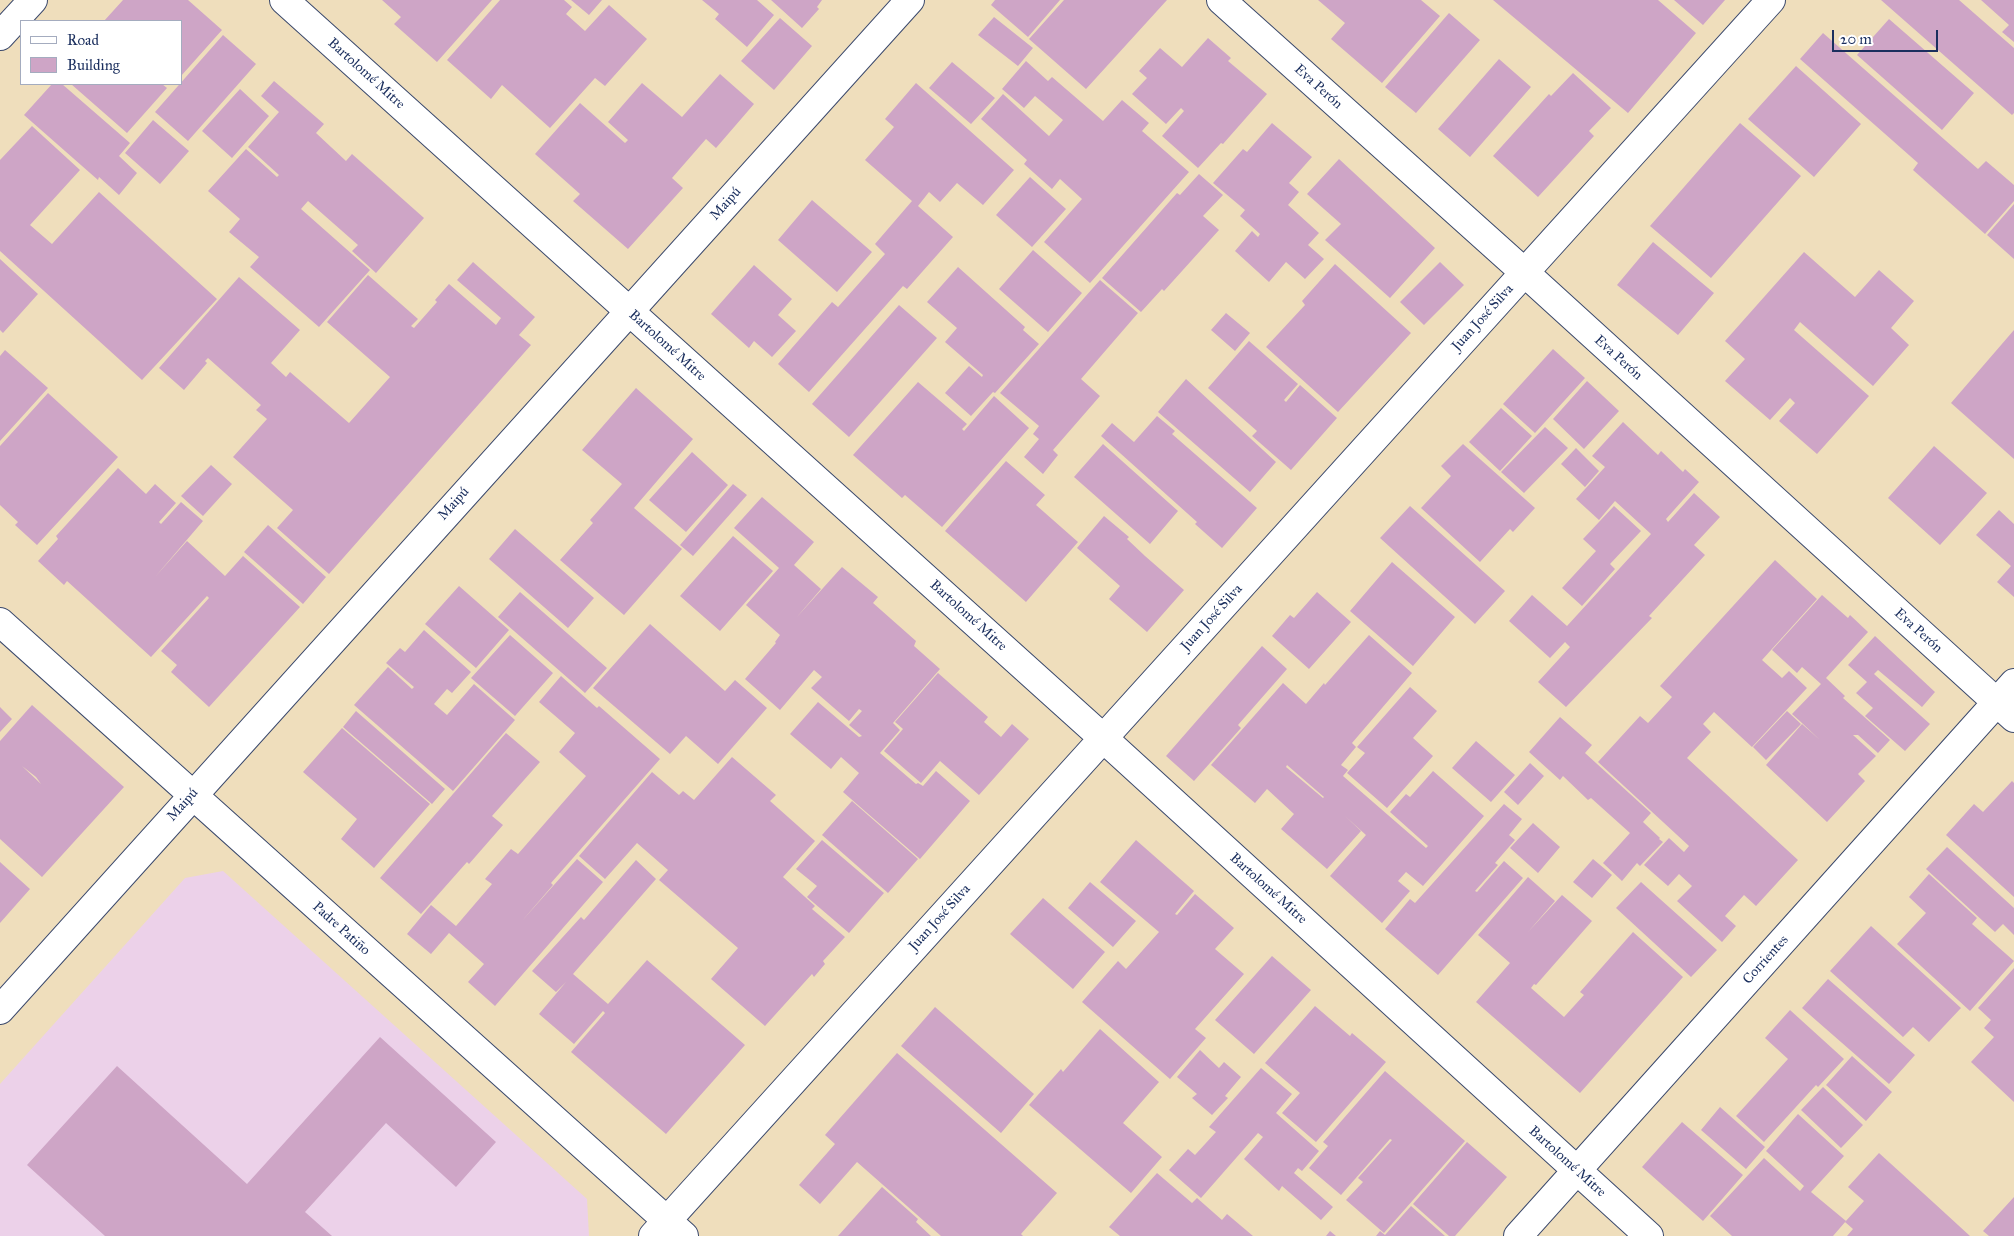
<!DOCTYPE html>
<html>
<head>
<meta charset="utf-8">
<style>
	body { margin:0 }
	#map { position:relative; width:2014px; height:1236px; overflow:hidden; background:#efdebc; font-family:"IM FELL Great Primer",serif }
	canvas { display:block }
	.legend { position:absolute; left:20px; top:20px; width:162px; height:65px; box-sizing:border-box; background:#fff; border:1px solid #a4acbf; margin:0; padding:6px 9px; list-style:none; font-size:15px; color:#1b2f5e }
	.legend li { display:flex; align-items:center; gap:10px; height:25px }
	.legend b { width:25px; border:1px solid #a4acbf }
	.scale { position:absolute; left:1832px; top:30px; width:106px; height:22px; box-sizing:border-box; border:2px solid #1b2f5e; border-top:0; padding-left:6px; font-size:15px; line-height:18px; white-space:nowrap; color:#1b2f5e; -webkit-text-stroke:4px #fff; paint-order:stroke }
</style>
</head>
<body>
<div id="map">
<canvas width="2014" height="1236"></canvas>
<ul class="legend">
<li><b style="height:6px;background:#fff"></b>Road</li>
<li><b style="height:14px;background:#cea5c6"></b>Building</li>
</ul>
<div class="scale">20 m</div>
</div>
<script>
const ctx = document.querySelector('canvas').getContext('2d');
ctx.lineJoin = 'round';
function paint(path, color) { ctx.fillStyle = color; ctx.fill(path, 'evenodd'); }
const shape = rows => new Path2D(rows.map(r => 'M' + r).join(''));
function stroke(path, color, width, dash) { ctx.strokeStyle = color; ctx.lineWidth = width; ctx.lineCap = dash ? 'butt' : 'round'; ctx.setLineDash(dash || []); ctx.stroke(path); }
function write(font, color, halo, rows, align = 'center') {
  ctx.font = font + ' "IM FELL Great Primer",serif'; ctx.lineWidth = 4; ctx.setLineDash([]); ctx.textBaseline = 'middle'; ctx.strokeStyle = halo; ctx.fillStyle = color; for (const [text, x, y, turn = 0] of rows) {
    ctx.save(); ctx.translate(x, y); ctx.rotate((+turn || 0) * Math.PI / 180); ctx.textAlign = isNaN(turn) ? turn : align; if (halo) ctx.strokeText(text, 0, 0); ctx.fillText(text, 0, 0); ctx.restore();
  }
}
paint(shape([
	[223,871,587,1199,589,1236,0,1236,0,1084,185,878]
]), '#ecd1e9');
paint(shape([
	[123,0,188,0,222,30,181,76,181,21,104,21],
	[382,0,492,0,437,62,394,24,401,17],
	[500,0,564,0,572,7,566,14,585,31,609,5,647,39,605,86,595,78,550,128,502,85,491,99,447,60],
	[571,0,602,0,589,15],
	[702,0,757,0,774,15,747,47,715,19,719,14],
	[771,0,822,0,817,7,819,9,802,28],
	[995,0,1060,0,1028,37,991,5],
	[1064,0,1167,0,1086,89,1029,39],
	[1318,0,1421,0,1440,16,1382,83,1331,39,1345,23],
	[1493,0,1658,0,1696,33,1628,113],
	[1674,0,1725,0,1703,25],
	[1881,0,1959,0,2014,48,2014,113,2012,115],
	[1981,0,2014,0,2014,42,2002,32,2009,25],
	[1449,13,1480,40,1416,113,1385,87],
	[994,17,1033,48,1018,66,978,35],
	[780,18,812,46,774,90,741,61],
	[1889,19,1974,93,1942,130,1857,55],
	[1823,33,1978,169,1986,161,2014,185,2014,201,1985,234,1913,170,1918,163,1800,59],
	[223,35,256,64,188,141,155,112],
	[1208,38,1231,58,1228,61,1267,94,1223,144,1221,143,1198,168,1162,136,1184,111,1181,108,1166,124,1132,94,1147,78,1139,71,1160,48,1182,67],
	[1499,59,1531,87,1470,157,1438,129],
	[1026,61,1048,81,1052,77,1103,121,1122,100,1149,123,1142,131,1189,172,1090,283,1044,242,1082,199,1060,179,1052,189,1024,164,1027,160,981,119,1003,94,1049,136,1063,120,1035,96,1024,108,1002,89],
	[952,62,995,98,971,124,929,88],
	[1796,66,1861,124,1814,177,1748,119],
	[1573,73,1611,108,1589,131,1594,136,1538,197,1493,156,1549,94,1551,96],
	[720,74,754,104,716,148,706,139,672,178,683,188,628,249,573,201,580,194,535,154,580,103,625,143,628,140,608,122,642,83,682,117],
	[274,81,324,124,316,133,346,161,352,154,424,218,376,273,352,251,358,245,308,201,301,209,370,270,319,327,250,267,259,257,229,232,240,219,208,191,246,149,277,177,279,175,248,147,279,112,261,96],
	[916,83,1014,170,983,205,957,183,940,202,929,192,918,206,953,237,907,289,903,286,809,392,778,364,832,302,838,307,885,254,875,244,912,201,865,160,894,127,885,119],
	[52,84,62,84,130,143,119,156,137,173,119,195,99,177,98,180,24,115],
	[71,84,162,84,167,88,127,133],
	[240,89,269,116,232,158,202,131],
	[153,120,189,151,160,184,125,153],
	[1272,123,1312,157,1289,183,1299,192,1288,205,1319,233,1308,245,1324,259,1305,279,1286,262,1269,282,1235,251,1252,231,1258,237,1260,234,1240,216,1245,210,1213,183,1243,149,1247,152],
	[1740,123,1801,176,1711,278,1650,226],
	[32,126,80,170,30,225,52,244,99,192,217,299,142,380,0,251,0,160],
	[1339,159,1435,248,1390,298,1325,240,1341,224,1307,194],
	[1199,174,1223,195,1203,216,1219,230,1164,291,1162,289,1141,312,1102,278,1177,193,1180,195],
	[1030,177,1066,209,1032,247,996,215],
	[812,200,872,252,837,292,778,240],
	[2014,204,2014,259,1987,235],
	[1653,242,1714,293,1678,335,1617,285],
	[1033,250,1082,293,1048,332,999,289],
	[1804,252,1855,297,1879,270,1914,301,1891,328,1909,345,1873,386,1800,322,1794,330,1869,396,1817,454,1779,421,1795,403,1790,398,1770,420,1725,381,1745,359,1725,341],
	[0,259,38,294,3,333,0,330],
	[473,262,535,317,519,335,531,345,329,574,277,528,293,510,233,457,267,419,256,410,261,405,208,358,205,361,207,363,184,390,159,368,239,277,300,330,271,363,286,377,290,372,349,423,390,377,327,322,368,275,418,319,411,326,414,328,437,302,435,300,449,284,496,325,501,318,457,280],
	[1440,262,1464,285,1424,325,1400,302],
	[1335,264,1411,333,1338,412,1266,347,1305,305,1302,301],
	[754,265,792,299,778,315,796,331,772,357,754,341,749,348,711,314],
	[958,267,1025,327,1023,330,1039,344,995,393,993,392,971,416,945,393,969,366,982,377,983,375,945,342,957,328,927,302],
	[1100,280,1138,313,1081,379,1100,396,1053,450,1058,455,1043,474,1024,457,1039,439,1033,434,1039,426,1000,393],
	[899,305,937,338,849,437,812,404],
	[1226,313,1250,333,1235,351,1211,330],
	[2014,330,2014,459,1951,403],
	[1249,341,1298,384,1284,400,1286,402,1300,385,1337,418,1291,470,1252,436,1257,431,1208,388],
	[1553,349,1585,378,1535,433,1503,404],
	[5,350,48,388,0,441,0,356],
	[1186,379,1276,462,1250,492,1158,412],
	[1587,381,1619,411,1584,449,1553,419],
	[918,382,967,424,962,429,964,431,994,396,1029,428,942,527,905,495,902,498,853,455],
	[636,388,693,439,634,508,682,549,624,615,560,560,593,523,590,520,622,484,582,450],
	[48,393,118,457,37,545,15,525,18,522,0,505,0,446],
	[1501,408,1532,436,1500,471,1469,442],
	[1157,416,1175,431,1172,434,1257,508,1222,548,1195,524,1197,522,1101,436,1112,423,1134,442],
	[1623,422,1658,455,1661,451,1683,472,1685,469,1699,482,1666,519,1668,522,1694,493,1720,517,1694,545,1705,555,1649,616,1652,618,1566,707,1538,682,1570,647,1565,642,1550,658,1509,621,1532,595,1567,626,1651,534,1615,501,1599,520,1576,499,1605,467,1592,456],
	[1545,427,1568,448,1524,493,1501,472],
	[1103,444,1178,511,1150,544,1074,477],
	[1463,444,1535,508,1513,532,1510,529,1480,562,1421,508,1451,476,1441,466],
	[1934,446,1987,493,1940,545,1888,498],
	[1576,448,1599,471,1585,487,1561,464],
	[692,452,728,485,686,532,649,500],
	[1006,461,1045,495,1036,505,1078,542,1026,602,945,531],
	[211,465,232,484,203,516,181,496],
	[118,468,146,494,155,484,176,503,159,522,161,524,181,502,203,521,155,577,187,541,225,576,243,556,300,607,209,707,171,672,177,665,161,651,209,598,207,596,151,657,67,581,64,585,38,561,58,539,56,536],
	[733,484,747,495,693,556,680,545],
	[762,497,814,542,794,565,821,589,796,618,842,567,878,597,873,603,916,641,914,646,940,669,893,723,900,730,880,753,916,784,918,783,923,786,936,771,970,801,920,859,843,792,859,773,841,757,831,769,790,734,818,702,859,737,862,736,849,725,862,711,859,709,849,721,811,688,822,677,814,670,780,710,745,679,776,643,775,642,780,635,746,605,779,568,734,528],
	[1410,506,1505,591,1475,624,1380,538],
	[1614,506,1641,531,1610,564,1615,569,1582,606,1562,588,1596,551,1583,539],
	[1999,510,2014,524,2014,597,1997,582,2011,566,1976,535],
	[1104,516,1129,537,1127,539,1145,556,1184,590,1147,632,1109,599,1120,586,1077,548],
	[268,525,326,577,303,604,244,552],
	[515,529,594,598,568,628,489,559],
	[733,536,773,571,720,631,680,596],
	[1775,560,1817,599,1762,660,1782,678,1789,671,1807,688,1752,747,1714,712,1703,724,1711,732,1687,758,1798,860,1756,906,1744,895,1725,916,1736,926,1722,942,1677,901,1692,886,1679,874,1668,886,1644,865,1669,838,1684,852,1689,846,1598,762,1640,716,1648,723,1672,697,1660,686],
	[1392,562,1455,617,1413,666,1350,611],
	[459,586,509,630,476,668,425,624],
	[520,592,607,668,585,693,498,617],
	[1317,592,1351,622,1309,669,1272,636,1290,615,1294,618],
	[1822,595,1848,618,1850,615,1868,632,1826,678,1845,696,1843,698,1890,740,1878,753,1858,735,1853,735,1876,756,1858,774,1865,781,1827,822,1766,765,1802,724,1820,740,1802,723,1804,721,1802,723,1792,714,1821,684,1802,667,1797,673,1772,650],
	[650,624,725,691,735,680,767,708,718,764,686,736,670,754,593,688],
	[424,630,471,672,452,693,447,689,434,704,447,715,474,684,515,720,453,791,354,705,388,667,412,689,414,687,386,663,400,648,405,652],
	[510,635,553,673,515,716,471,678],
	[1369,635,1412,673,1352,743,1356,747,1341,765,1348,770,1343,776,1426,848,1428,846,1390,812,1406,794,1410,797,1433,771,1484,816,1423,886,1406,872,1398,881,1410,891,1382,923,1330,876,1366,835,1345,816,1361,831,1327,869,1281,829,1294,814,1267,789,1255,803,1211,765,1283,683,1306,704,1324,683,1325,685],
	[1287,765,1324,797,1323,798,1286,767],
	[1875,636,1935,692,1922,707,1878,670,1874,674,1930,724,1905,751,1865,716,1873,708,1856,693,1867,682,1848,665],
	[1262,646,1287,669,1238,725,1241,728,1194,781,1166,756],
	[938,673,988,717,984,722,1001,737,1012,724,1029,739,979,795,940,761,921,783,884,751,903,729,895,722],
	[561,676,597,708,599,706,660,759,551,883,553,885,521,922,577,859,603,882,495,1006,468,982,484,964,449,933,431,954,407,934,431,905,456,926,492,884,485,879,511,849,518,854,586,776,559,752,575,733,539,702],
	[1410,687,1437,711,1413,738,1433,756,1387,808,1347,773,1365,753,1357,747],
	[32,705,124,787,42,877,0,839,0,741],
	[22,766,36,777,41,784],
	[0,707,12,719,0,732],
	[356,711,445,789,432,804,343,727],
	[1787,711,1801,724,1766,760,1753,747],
	[1560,717,1592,745,1585,753,1651,813,1643,822,1660,838,1659,839,1663,842,1640,866,1637,863,1622,881,1603,863,1630,833,1591,798,1588,800,1563,776,1560,780,1529,752],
	[342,728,430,804,374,868,341,839,357,819,303,772],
	[506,733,540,762,492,816,503,825,469,864,467,862,421,914,380,878],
	[1476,741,1515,775,1491,802,1452,768],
	[732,757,776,795,770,801,815,841,783,877,815,906,812,909,845,937,823,961,825,964,814,977,812,974,765,1026,711,979,738,948,659,880,668,870,637,843,605,879,579,856,652,772,679,795,683,791,694,800],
	[1530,763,1544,776,1518,805,1504,792],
	[2012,781,2014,783,2014,897,1946,835,1974,804,1983,812],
	[852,801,918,859,888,893,822,835],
	[1504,804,1522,819,1509,835,1515,840,1495,863,1498,865,1475,891,1477,892,1504,861,1523,878,1438,975,1385,929,1410,899,1415,903],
	[1533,823,1560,847,1538,873,1510,848],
	[822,840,884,893,849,933,807,897,817,886,796,869],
	[1136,840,1194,891,1175,914,1177,915,1195,894,1234,928,1215,949,1244,974,1195,1029,1206,1038,1170,1079,1082,1002,1118,961,1126,969,1159,932,1100,882],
	[1947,847,2014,908,2014,935,2003,924,1995,932,1926,869],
	[1593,859,1612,875,1592,898,1573,882],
	[636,860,656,879,573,974,608,1004,647,960,745,1045,666,1134,571,1052,605,1013,603,1011,574,1044,539,1014,566,982,556,992,532,971,581,917,584,920],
	[0,862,30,889,0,923],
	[1929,874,1977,918,1972,924,2014,961,1970,1011,1897,944,1926,913,1909,897],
	[1528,877,1555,901,1528,932,1562,895,1592,921,1536,985,1534,984,1531,988,1564,1017,1584,995,1580,992,1633,932,1683,977,1580,1093,1476,1002,1510,963,1478,935],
	[1090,882,1136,921,1113,947,1068,908],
	[1641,882,1717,950,1691,977,1616,908],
	[1043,898,1105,952,1073,989,1010,934],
	[1871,926,1961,1008,1929,1042,1913,1027,1903,1037,1830,971],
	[1272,956,1311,990,1254,1054,1215,1020],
	[2014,968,2014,1102,1971,1062,1994,1037,1984,1028,1991,1020,1978,1008],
	[1828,979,1915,1055,1889,1084,1802,1008],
	[1315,1006,1350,1036,1352,1033,1386,1062,1316,1142,1282,1113,1300,1093,1265,1063],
	[935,1007,1034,1094,1001,1133,901,1046],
	[1790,1010,1844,1059,1818,1087,1816,1085,1764,1142,1736,1116,1788,1059,1765,1038],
	[1100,1029,1159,1082,1123,1123,1162,1157,1131,1193,1029,1105,1061,1069,1063,1072],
	[380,1037,496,1142,456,1187,386,1123,305,1212,332,1236,105,1236,27,1165,117,1066,247,1184],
	[1200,1050,1219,1068,1224,1062,1241,1077,1225,1096,1228,1098,1212,1115,1192,1098,1197,1094,1177,1077],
	[897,1053,1057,1193,1021,1234,1023,1236,941,1236,857,1162,820,1204,799,1185,835,1144,825,1135],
	[1852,1056,1892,1092,1866,1121,1826,1085],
	[1261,1068,1292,1094,1276,1113,1319,1151,1302,1171,1298,1168,1294,1173,1333,1207,1321,1220,1282,1186,1279,1191,1244,1159,1263,1137,1258,1133,1201,1198,1169,1170,1188,1149,1195,1155,1216,1132,1209,1127],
	[1385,1071,1465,1141,1384,1233,1346,1200,1363,1182,1358,1178,1392,1140,1390,1139,1341,1195,1309,1168,1328,1146,1323,1142],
	[1823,1087,1863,1125,1841,1148,1801,1110],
	[1720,1107,1765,1147,1746,1169,1701,1130],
	[1798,1114,1844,1156,1811,1192,1846,1221,1833,1236,1732,1236,1710,1216,1764,1158,1800,1191,1804,1186,1766,1151],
	[1682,1122,1743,1175,1703,1221,1642,1167],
	[1467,1142,1507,1177,1455,1236,1449,1236,1413,1204],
	[1879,1153,1934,1203,1970,1236,1847,1236,1853,1229,1845,1222,1864,1201,1848,1187],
	[1157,1173,1192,1203,1197,1198,1222,1220,1227,1214,1253,1236,1120,1236,1109,1227],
	[882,1187,918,1219,916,1222,931,1236,838,1236],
	[2014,1197,2014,1236,1989,1236,1983,1231],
	[1411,1206,1445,1236,1376,1236,1380,1231,1385,1235],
	[1330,1231,1336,1236,1326,1236]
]), '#cea5c6');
const street = shape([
	[284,0,1103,738,1649,1236],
	[1221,0,1524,272,2014,718],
	[0,36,33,0],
	[0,622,684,1236],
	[0,1010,910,0],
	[653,1236,1771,0],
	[1518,1236,2014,683]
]);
stroke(street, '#3b496c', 30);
stroke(street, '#fff', 28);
write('14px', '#1b2f5e', '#fff', [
	["Bartolomé Mitre",366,74,42],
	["Eva Perón",1318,87,42],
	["Maipú",726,204,-48],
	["Juan José Silva",1483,318,-48],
	["Bartolomé Mitre",667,346,42],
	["Eva Perón",1618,358,42],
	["Maipú",454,504,-48],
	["Bartolomé Mitre",968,616,42],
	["Juan José Silva",1212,618,-48],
	["Eva Perón",1918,631,42],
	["Maipú",183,805,-48],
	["Bartolomé Mitre",1268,889,42],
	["Juan José Silva",940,918,-48],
	["Padre Patiño",341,929,42],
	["Corrientes",1766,960,-48],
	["Bartolomé Mitre",1567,1162,42]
]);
</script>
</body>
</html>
